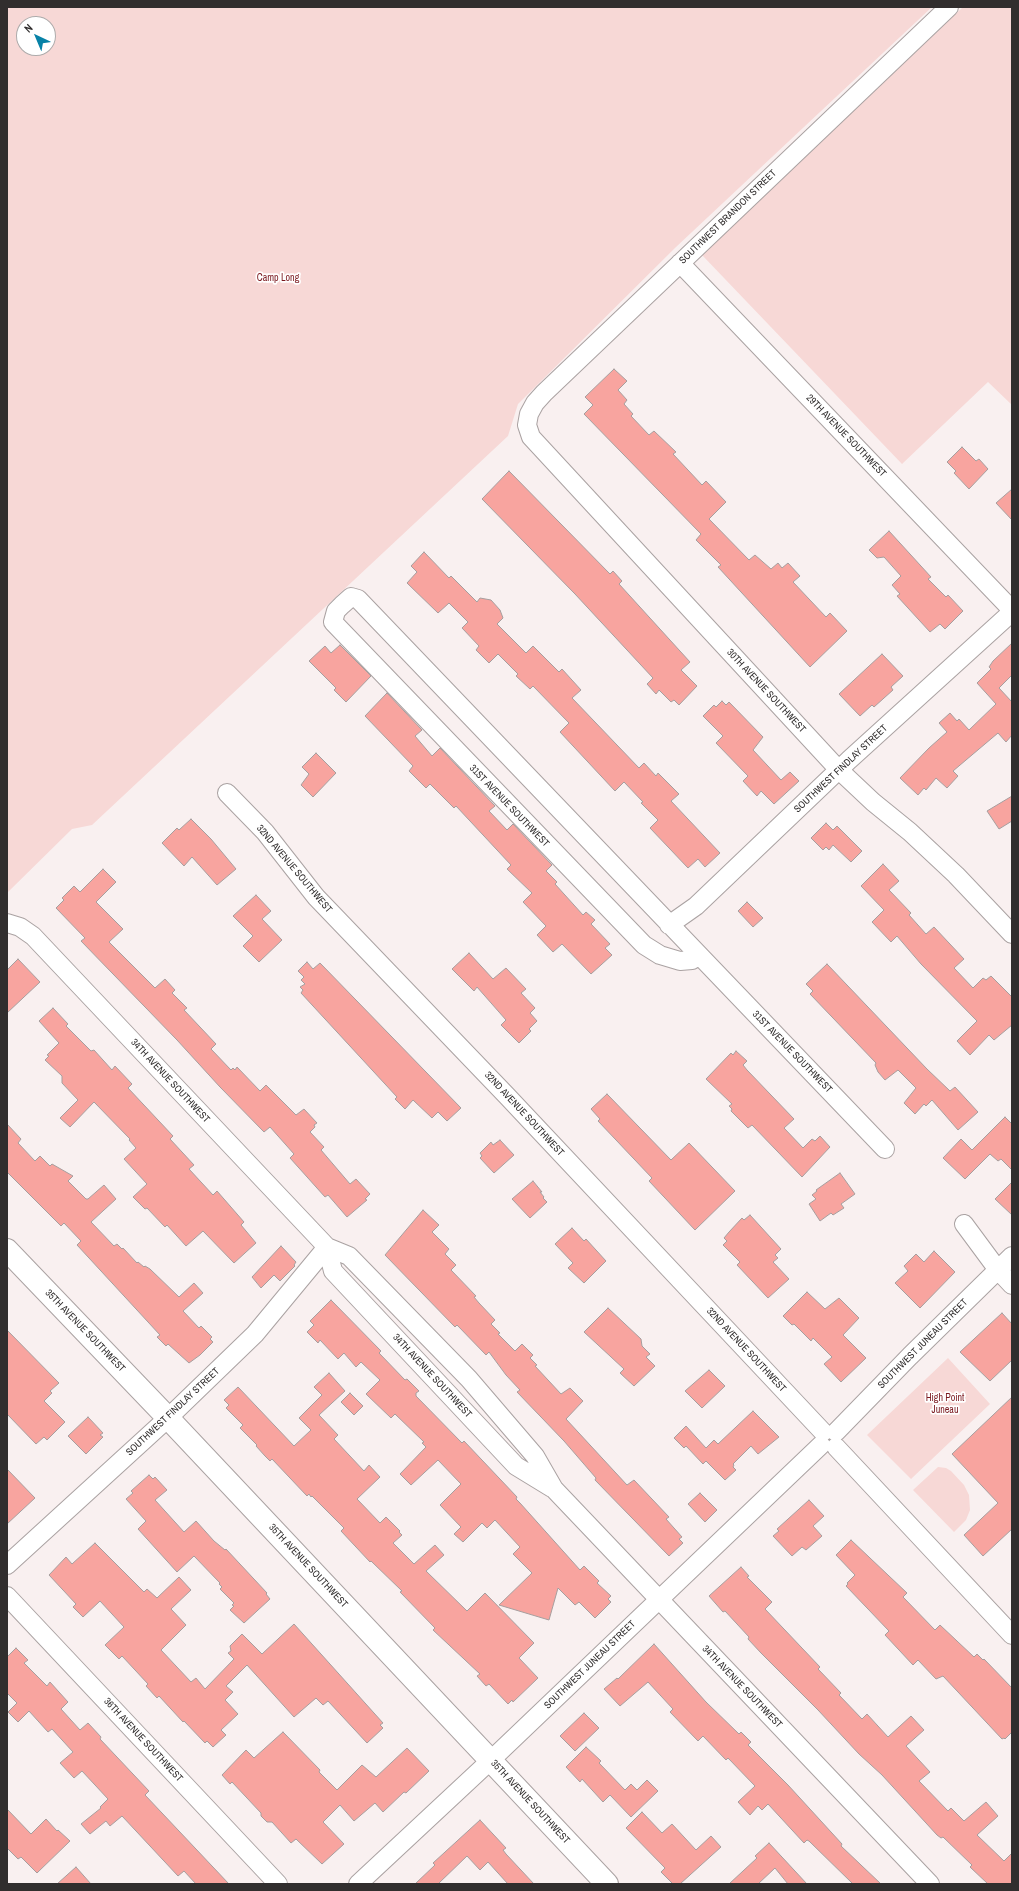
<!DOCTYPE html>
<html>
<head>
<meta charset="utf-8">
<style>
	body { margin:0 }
	#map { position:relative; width:1019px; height:1891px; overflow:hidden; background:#f9f0f0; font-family:"Archivo Narrow",sans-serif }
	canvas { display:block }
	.frame { position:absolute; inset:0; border:8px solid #312e2e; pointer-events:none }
	.north { position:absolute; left:16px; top:16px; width:40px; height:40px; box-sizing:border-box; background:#fff; border:1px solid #adabab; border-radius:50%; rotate:316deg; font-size:11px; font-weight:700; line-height:16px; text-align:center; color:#312e2e }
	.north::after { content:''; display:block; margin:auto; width:14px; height:18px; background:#0882a7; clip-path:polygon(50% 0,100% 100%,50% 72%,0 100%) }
</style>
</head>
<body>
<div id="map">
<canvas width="1019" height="1891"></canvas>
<div class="frame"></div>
<div class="north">N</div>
</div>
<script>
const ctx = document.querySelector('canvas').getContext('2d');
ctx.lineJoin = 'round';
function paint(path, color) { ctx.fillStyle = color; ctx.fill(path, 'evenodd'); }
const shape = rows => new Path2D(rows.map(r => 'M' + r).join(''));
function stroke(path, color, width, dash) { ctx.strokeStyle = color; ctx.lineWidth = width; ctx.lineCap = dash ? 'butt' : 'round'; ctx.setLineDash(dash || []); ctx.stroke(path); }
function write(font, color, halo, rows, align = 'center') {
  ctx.font = font + ' "Archivo Narrow",sans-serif'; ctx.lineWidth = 3.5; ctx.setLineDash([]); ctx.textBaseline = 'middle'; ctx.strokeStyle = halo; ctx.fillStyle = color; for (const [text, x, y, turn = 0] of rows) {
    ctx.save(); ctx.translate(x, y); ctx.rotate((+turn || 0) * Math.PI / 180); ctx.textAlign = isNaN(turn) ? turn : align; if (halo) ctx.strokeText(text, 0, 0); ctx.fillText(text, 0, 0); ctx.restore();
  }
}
paint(shape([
	[7,7,932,7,676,247,518,404,508,436,92,825,72,829,7,893],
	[24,24,48,24,48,48,24,48],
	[963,7,1012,7,1012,405,988,382,902,464,702,255],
	[948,1358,990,1404,911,1479,867,1435],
	[938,1467,946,1468,951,1471,964,1485,969,1495,970,1510,966,1520,954,1532,913,1490]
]), '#f7d8d6');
const building = shape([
	[614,369,627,381,618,390,627,400,624,404,633,414,631,416,649,435,654,431,676,452,673,454,702,485,706,481,726,502,709,519,749,560,755,555,771,569,778,563,782,568,788,563,800,576,793,582,826,617,830,613,847,631,810,667,718,567,721,565,696,540,701,534,584,414,593,405,585,397,614,369],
	[962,447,976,461,979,459,988,469,969,489,954,473,956,471,947,462,962,447],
	[509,471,610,574,613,571,622,581,619,584,690,662,681,670,697,686,679,705,674,700,671,702,659,690,656,694,647,684,653,678,575,594,482,499,509,471],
	[1012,489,1012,520,996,503,1012,489],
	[889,531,931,577,928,579,946,597,948,595,963,611,945,629,940,624,930,632,897,596,900,594,892,585,901,576,884,557,877,558,869,550,889,531],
	[424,552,449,578,451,576,477,602,480,598,491,600,500,610,503,618,497,624,526,653,533,646,559,672,562,669,581,690,572,698,639,768,644,763,656,776,658,773,679,794,671,801,720,853,705,867,698,859,688,868,650,828,658,820,641,803,643,802,624,782,615,791,560,732,569,723,533,686,530,689,516,676,518,674,498,654,489,663,476,650,479,646,462,628,468,622,449,603,438,613,407,583,417,572,411,566,424,552],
	[1012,643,1012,675,999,688,1012,702,1012,735,1006,742,998,733,953,771,958,776,947,788,936,778,926,790,924,788,918,795,900,778,929,748,947,732,939,723,950,713,957,721,959,719,969,730,996,704,977,683,991,669,989,667,993,661,1012,643],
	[340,645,371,676,346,702,334,690,336,688,309,661,325,646,331,653,340,645],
	[882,654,903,676,891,687,893,690,874,707,872,705,860,716,839,694,882,654],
	[387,693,422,730,415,736,432,756,440,748,495,806,489,811,507,830,513,824,552,865,546,871,557,882,555,884,583,915,586,912,595,920,591,924,610,944,605,948,612,955,591,974,562,944,553,952,537,935,546,926,523,902,532,893,507,869,511,865,456,806,454,808,430,784,426,788,409,771,413,766,365,716,387,693],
	[722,701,726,705,729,702,763,737,753,750,781,780,790,772,799,781,774,804,761,791,757,796,743,781,748,776,716,743,723,736,703,716,714,705,716,707,722,701],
	[316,753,336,773,313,797,301,785,309,774,302,767,316,753],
	[1012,796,1012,821,999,829,987,811,1012,796],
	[191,819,211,839,236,869,217,885,192,857,184,866,162,843,177,828,179,830,191,819],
	[826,823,833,830,837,826,862,851,851,862,833,845,829,850,826,847,823,850,811,838,826,823],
	[883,864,899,881,889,890,911,913,909,915,926,934,934,927,964,959,954,968,973,988,983,978,986,980,991,976,1012,997,1012,1025,994,1040,989,1035,970,1055,957,1041,977,1021,921,964,897,936,891,942,872,922,884,910,861,886,883,864],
	[103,869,116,882,96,902,123,929,109,942,155,988,165,979,175,990,172,993,187,1008,184,1010,216,1044,211,1049,231,1070,233,1068,235,1070,237,1067,260,1091,266,1085,296,1115,304,1109,317,1123,314,1125,315,1127,310,1132,324,1147,321,1150,350,1184,356,1179,370,1194,365,1199,367,1200,347,1217,328,1195,325,1197,290,1158,294,1154,270,1127,264,1132,220,1087,177,1040,81,941,85,938,56,908,64,900,62,898,74,886,80,892,103,869],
	[256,895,271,911,262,919,282,940,259,962,243,946,253,936,233,916,256,895],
	[747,902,763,918,753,927,738,911,747,902],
	[469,953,493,979,506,968,526,989,521,993,535,1008,530,1013,537,1021,529,1029,531,1031,519,1043,501,1025,506,1020,477,987,474,991,452,969,469,953],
	[18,959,40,982,7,1013,7,970,18,959],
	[307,962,313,969,320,963,461,1108,447,1121,438,1112,432,1118,413,1100,405,1109,395,1099,397,1097,301,993,303,990,300,987,305,984,301,980,304,977,298,971,307,962],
	[827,964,927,1069,950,1091,955,1087,978,1112,958,1130,932,1100,926,1106,924,1104,915,1114,904,1103,916,1088,898,1070,885,1080,878,1072,875,1065,876,1063,810,994,813,991,806,984,827,964],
	[53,1008,68,1024,66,1026,91,1051,94,1050,112,1070,115,1066,132,1084,128,1088,173,1136,170,1139,194,1165,189,1169,213,1195,217,1191,244,1222,241,1225,256,1243,234,1263,203,1231,186,1246,167,1225,165,1227,147,1208,145,1209,133,1197,147,1184,124,1159,136,1148,129,1140,130,1139,94,1102,70,1127,60,1118,78,1100,62,1083,62,1076,45,1060,49,1056,47,1055,59,1043,39,1021,53,1008],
	[736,1051,747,1061,743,1065,747,1070,794,1119,784,1128,803,1148,812,1139,815,1141,820,1136,830,1147,802,1177,752,1125,748,1128,731,1111,732,1109,729,1106,732,1104,706,1079,731,1053,733,1055,736,1051],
	[607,1094,671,1160,689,1143,735,1191,695,1230,649,1181,652,1178,598,1121,600,1119,591,1109,607,1094],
	[1005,1117,1012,1124,1012,1170,1001,1159,998,1161,990,1154,965,1179,943,1158,961,1139,972,1150,1005,1117],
	[7,1124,21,1139,18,1143,35,1161,40,1156,50,1166,52,1164,73,1176,68,1181,86,1199,88,1199,104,1185,116,1199,91,1222,114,1246,117,1244,122,1249,123,1248,137,1263,138,1262,144,1267,145,1266,150,1269,179,1297,194,1283,203,1293,183,1311,199,1328,201,1326,212,1337,210,1339,213,1342,200,1355,189,1363,168,1344,166,1346,157,1337,160,1335,77,1245,81,1241,64,1223,61,1226,7,1172,7,1124],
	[500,1140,514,1155,494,1173,480,1158,482,1156,480,1153,491,1142,493,1145,500,1140],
	[840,1173,855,1194,841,1204,844,1208,833,1215,831,1213,820,1221,809,1204,816,1199,812,1195,817,1191,816,1190,840,1173],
	[533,1181,542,1192,540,1192,544,1197,543,1198,547,1202,530,1218,512,1199,533,1181],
	[1012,1182,1012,1215,995,1199,1012,1182],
	[423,1210,439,1225,432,1232,449,1249,445,1254,456,1265,451,1270,476,1296,474,1297,479,1303,495,1320,491,1324,500,1333,498,1334,515,1351,522,1344,533,1355,530,1358,537,1365,535,1366,561,1394,570,1388,583,1401,566,1419,627,1485,634,1480,669,1517,666,1519,682,1537,679,1539,683,1543,669,1556,595,1480,596,1478,564,1441,517,1392,520,1390,506,1375,489,1352,486,1355,457,1325,455,1327,385,1255,423,1210],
	[750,1215,781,1249,775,1255,778,1258,773,1262,789,1279,768,1298,737,1265,740,1262,723,1245,727,1241,724,1238,729,1232,742,1218,744,1220,750,1215],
	[572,1228,584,1241,586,1239,606,1261,584,1283,568,1268,573,1263,555,1244,572,1228],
	[281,1246,296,1262,294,1265,295,1266,280,1281,274,1275,261,1288,252,1277,281,1246],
	[934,1251,955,1272,920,1308,895,1283,908,1271,904,1266,916,1254,924,1262,934,1251],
	[807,1292,825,1309,839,1298,859,1318,843,1335,866,1358,841,1382,824,1364,832,1357,813,1338,811,1341,794,1324,792,1325,783,1316,807,1292],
	[331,1300,381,1351,379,1353,405,1380,407,1379,419,1391,416,1393,416,1396,462,1443,464,1441,517,1497,516,1499,520,1503,580,1570,584,1566,599,1581,597,1583,611,1596,608,1599,611,1602,595,1618,579,1602,575,1605,558,1588,549,1620,499,1605,532,1573,513,1554,520,1547,495,1520,487,1528,482,1523,463,1542,454,1534,461,1527,440,1505,461,1484,438,1460,411,1485,400,1474,426,1447,422,1443,424,1442,395,1414,391,1418,366,1394,380,1380,361,1362,356,1367,344,1353,338,1359,320,1340,318,1343,307,1332,314,1325,310,1321,331,1300],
	[608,1308,641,1339,642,1346,650,1354,646,1357,655,1366,634,1386,620,1373,624,1369,584,1332,608,1308],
	[1002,1313,1012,1324,1012,1360,990,1381,960,1352,1002,1313],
	[7,1330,59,1383,50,1391,52,1393,44,1401,65,1422,47,1440,44,1437,36,1444,7,1414,7,1330],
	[709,1370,725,1386,702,1408,685,1391,709,1370],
	[329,1373,345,1391,319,1415,338,1435,334,1439,364,1471,369,1465,380,1477,357,1499,380,1523,386,1517,400,1531,399,1532,402,1535,393,1543,414,1564,435,1545,444,1555,426,1571,467,1611,485,1593,534,1643,519,1658,538,1678,513,1702,512,1700,508,1704,489,1684,486,1686,477,1676,480,1674,433,1630,435,1628,400,1592,402,1591,371,1561,370,1562,341,1531,344,1528,312,1496,311,1497,309,1494,307,1496,272,1459,270,1461,265,1456,256,1446,257,1445,240,1428,243,1425,226,1408,229,1405,224,1400,238,1387,294,1446,311,1430,299,1418,322,1395,314,1387,329,1373],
	[350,1393,363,1406,354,1415,341,1402,350,1393],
	[1012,1397,1012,1529,983,1556,964,1535,998,1503,952,1454,1012,1397],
	[753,1411,779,1437,758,1454,751,1446,733,1464,734,1465,733,1467,736,1470,725,1480,706,1461,703,1464,686,1446,684,1448,674,1438,686,1426,706,1448,714,1440,718,1444,753,1411],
	[88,1417,103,1433,100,1435,103,1437,86,1454,68,1436,88,1417],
	[7,1469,35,1498,7,1524,7,1469],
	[149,1475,153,1479,155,1477,167,1490,155,1500,184,1532,196,1521,214,1541,225,1550,226,1549,267,1593,266,1594,270,1599,244,1623,230,1610,234,1606,232,1605,234,1603,220,1589,222,1587,219,1584,220,1583,194,1556,177,1572,138,1529,146,1521,126,1499,133,1493,131,1491,149,1475],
	[700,1493,717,1510,705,1522,688,1504,700,1493],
	[809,1500,824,1516,813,1526,822,1536,806,1550,802,1547,792,1556,773,1536,779,1531,777,1529,809,1500],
	[851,1540,907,1593,903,1597,935,1630,940,1625,974,1657,977,1654,983,1660,984,1659,1012,1688,1012,1732,1005,1739,1004,1738,1002,1739,943,1676,936,1679,918,1660,913,1665,885,1635,889,1631,846,1586,848,1584,847,1583,855,1575,836,1555,851,1540],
	[95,1543,144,1592,147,1589,157,1598,179,1577,191,1590,171,1609,186,1625,161,1650,191,1682,196,1678,205,1689,234,1659,228,1653,231,1651,230,1646,242,1634,262,1654,294,1624,383,1723,380,1725,383,1728,367,1743,328,1701,323,1705,316,1698,294,1717,247,1665,226,1686,233,1692,225,1700,238,1714,221,1730,226,1735,213,1747,207,1741,205,1743,184,1721,183,1722,159,1696,157,1698,146,1686,148,1684,122,1656,119,1659,105,1645,124,1627,100,1601,83,1617,73,1607,76,1604,49,1575,66,1557,72,1564,95,1543],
	[741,1567,749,1576,747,1577,772,1602,765,1609,820,1667,818,1669,841,1693,839,1695,862,1719,867,1714,888,1737,911,1716,924,1730,906,1746,930,1772,919,1781,948,1811,951,1808,964,1821,986,1802,998,1816,977,1835,1004,1861,1012,1853,1012,1884,988,1884,970,1867,972,1865,943,1837,941,1838,937,1835,882,1775,859,1754,818,1710,761,1653,748,1639,749,1637,725,1611,723,1612,709,1596,741,1567],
	[654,1644,706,1702,739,1734,741,1732,751,1742,748,1745,788,1785,842,1844,841,1846,881,1884,853,1884,809,1841,807,1840,804,1843,768,1804,762,1810,758,1806,750,1815,738,1802,755,1786,728,1758,726,1760,703,1736,698,1741,670,1712,673,1709,648,1682,620,1706,604,1689,617,1678,618,1679,654,1644],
	[16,1648,28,1660,24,1663,47,1686,50,1682,68,1702,61,1709,80,1730,88,1723,101,1737,100,1739,149,1791,145,1795,229,1884,196,1884,184,1871,178,1876,122,1816,110,1826,106,1821,90,1834,81,1824,101,1808,100,1807,108,1799,82,1771,74,1778,60,1763,73,1752,52,1729,48,1732,29,1711,18,1722,8,1712,17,1703,7,1693,7,1657,16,1648],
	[584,1713,599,1728,575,1751,560,1736,584,1713],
	[283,1732,320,1770,319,1772,337,1790,362,1765,376,1777,407,1748,429,1771,406,1793,404,1792,383,1812,375,1803,354,1821,340,1805,323,1822,344,1844,322,1864,296,1839,291,1843,272,1822,267,1822,261,1816,261,1813,232,1782,230,1784,222,1775,246,1750,254,1758,283,1732],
	[586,1747,601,1761,599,1763,625,1790,631,1784,637,1790,647,1780,658,1791,631,1817,610,1795,603,1802,582,1779,580,1782,566,1767,586,1747],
	[7,1809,31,1834,46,1819,57,1831,58,1830,70,1841,37,1873,21,1857,18,1859,7,1848,7,1809],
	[642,1812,662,1833,672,1824,696,1850,711,1836,721,1847,680,1884,673,1884,661,1872,665,1868,626,1828,642,1812],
	[480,1820,506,1848,503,1850,506,1854,534,1884,508,1884,488,1862,480,1870,467,1856,438,1884,415,1884,435,1865,433,1863,480,1820],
	[769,1843,807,1884,788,1884,775,1868,758,1884,729,1884,757,1858,755,1856,769,1843],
	[76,1867,91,1884,57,1884,76,1867]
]);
paint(building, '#f8a49f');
stroke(building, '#a69e9e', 1);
const minor = shape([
	[949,7,544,393,535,403,529,414,527,425,531,437,839,770,873,802,910,832,956,875,1012,934],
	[680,263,1012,610],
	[227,793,265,832,316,897,507,1096,823,1432],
	[7,923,20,927,33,936,327,1247,349,1256,469,1379,535,1456,554,1489,930,1884],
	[669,925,696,906,849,760,1012,612],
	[699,955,692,960,680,961,660,955,644,945,333,622,336,611,342,605,351,597,358,599,885,1149],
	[964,1224,998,1270,1012,1285],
	[327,1247,333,1271,516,1466,552,1488],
	[836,1432,910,1356,1012,1256],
	[836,1447,1012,1635],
	[7,1565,168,1418,255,1334,327,1247],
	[7,1596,278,1884],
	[358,1884,491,1760,821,1445]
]);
const major = shape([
	[7,1250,168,1418,607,1884]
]);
stroke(minor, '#aaa2a2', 20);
stroke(major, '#aaa2a2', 24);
stroke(minor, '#fff', 18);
stroke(major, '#fff', 22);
write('10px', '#312e2e', '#fff', [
	["SOUTHWEST BRANDON STREET",728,217,-44],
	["29TH AVENUE SOUTHWEST",846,436,46],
	["30TH AVENUE SOUTHWEST",766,691,47],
	["SOUTHWEST FINDLAY STREET",841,769,-43],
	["31ST AVENUE SOUTHWEST",509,806,46],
	["32ND AVENUE SOUTHWEST",294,869,50],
	["31ST AVENUE SOUTHWEST",792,1052,46],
	["34TH AVENUE SOUTHWEST",170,1081,47],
	["32ND AVENUE SOUTHWEST",524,1114,47],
	["35TH AVENUE SOUTHWEST",85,1331,46],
	["SOUTHWEST JUNEAU STREET",923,1344,-45],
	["32ND AVENUE SOUTHWEST",746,1350,47],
	["34TH AVENUE SOUTHWEST",432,1376,47],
	["SOUTHWEST FINDLAY STREET",173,1412,-43],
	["35TH AVENUE SOUTHWEST",308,1566,47],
	["SOUTHWEST JUNEAU STREET",590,1665,-44],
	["34TH AVENUE SOUTHWEST",742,1687,46],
	["36TH AVENUE SOUTHWEST",143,1740,47],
	["35TH AVENUE SOUTHWEST",530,1802,47]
]);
write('10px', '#7a181e', '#fff', [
	["Camp Long",278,278],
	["High Point",945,1398],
	["Juneau",945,1410]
]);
</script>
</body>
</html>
